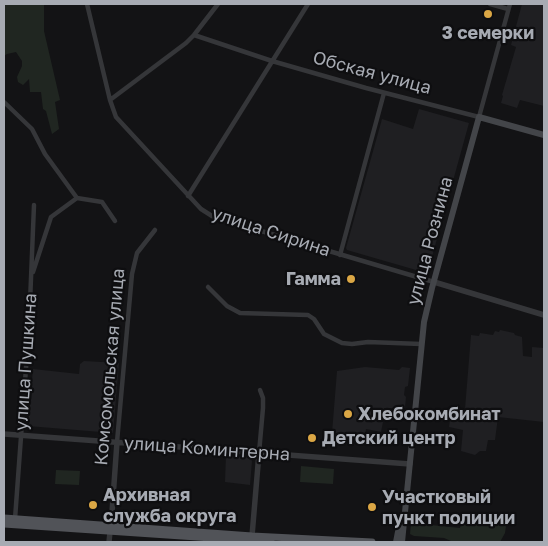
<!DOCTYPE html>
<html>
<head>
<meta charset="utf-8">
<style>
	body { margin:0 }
	#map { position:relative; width:548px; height:546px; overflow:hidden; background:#131315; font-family:"Golos Text",sans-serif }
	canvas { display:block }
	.frame { position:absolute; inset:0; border:5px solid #a7abb3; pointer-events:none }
</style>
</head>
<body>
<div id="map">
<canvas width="548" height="546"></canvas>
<div class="frame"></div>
</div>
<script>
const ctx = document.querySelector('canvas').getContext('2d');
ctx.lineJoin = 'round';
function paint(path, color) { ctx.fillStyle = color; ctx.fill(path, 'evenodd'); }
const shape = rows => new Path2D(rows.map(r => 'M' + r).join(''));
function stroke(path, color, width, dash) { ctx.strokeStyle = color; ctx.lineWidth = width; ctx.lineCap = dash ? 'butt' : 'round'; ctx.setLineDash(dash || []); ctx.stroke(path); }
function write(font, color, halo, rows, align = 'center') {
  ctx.font = font + ' "Golos Text",sans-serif'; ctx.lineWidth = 4.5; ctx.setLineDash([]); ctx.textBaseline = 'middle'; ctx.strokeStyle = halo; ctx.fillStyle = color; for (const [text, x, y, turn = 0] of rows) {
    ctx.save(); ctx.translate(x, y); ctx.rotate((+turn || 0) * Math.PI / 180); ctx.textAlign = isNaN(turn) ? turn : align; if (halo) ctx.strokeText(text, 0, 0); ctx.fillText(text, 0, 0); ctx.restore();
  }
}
paint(shape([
	[522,4,544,4,544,106,520,100,517,108,501,103,503,96,502,95,516,47,511,45],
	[419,109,469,123,427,275,418,273,416,270,347,250,346,248,382,119,413,129],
	[500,330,514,333,515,335,522,337,523,356,532,357,532,347,544,348,544,422,498,417,495,440,488,440,486,451,480,451,475,455,461,451,463,430,449,427,452,407,465,409,471,335,479,336,480,333,493,335,495,331,499,332],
	[84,361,119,363,113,433,28,426,33,369,79,374,80,364],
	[365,367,399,370,402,367,410,368,408,386,405,387,404,395,406,397,405,408,384,408,384,416,380,416,380,421,383,422,381,432,366,429,365,436,332,433,337,371],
	[226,455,251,458,252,461,250,485,225,482]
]), '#1f1f22');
paint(shape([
	[4,4,44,4,44,31,60,100,55,102,59,129,52,134,46,111,43,109,41,92,30,92,29,79,23,85,18,82,17,77,22,66,22,61,16,52,7,54,4,56],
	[301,466,334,469,333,484,300,482],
	[56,470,80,471,79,485,55,484],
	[462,512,507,520,505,533,500,542,451,541,444,538,414,536,410,534,411,523,460,528]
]), '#202621');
stroke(shape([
	[87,4,110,100,116,117,201,209,212,216,224,220,434,282],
	[490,4,508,9],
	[194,35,272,61,366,88,479,117,510,4],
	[110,100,186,43,194,35,218,4],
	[4,102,32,129,45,154,77,198,102,202,115,221],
	[188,196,308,4],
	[340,255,384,93],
	[33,272,51,217,77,198],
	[208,287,227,306,240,313,308,315,314,319,324,334,342,343,352,344,368,342,421,344],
	[117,442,132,274,137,253,155,230],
	[259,453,263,408,263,398,260,390],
	[15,519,29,327,34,205]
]), '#353639', 4.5);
stroke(shape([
	[434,282,544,315],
	[4,434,410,464],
	[111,526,117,442],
	[252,536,259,453],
	[109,542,110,532]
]), '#353639', 5.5);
stroke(shape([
	[396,542,401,516],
	[402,542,424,322,432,288,479,117,544,135]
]), '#434549', 6);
stroke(shape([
	[4,518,252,536,372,542],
	[4,524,271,542]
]), '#515358', 7);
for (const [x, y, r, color] of [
	[488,14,5,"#dba745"],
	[351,279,5,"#dba745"],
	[348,414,5,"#dba745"],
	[312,438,5,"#dba745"],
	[93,505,5,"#dba745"],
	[372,507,5,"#dba745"]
]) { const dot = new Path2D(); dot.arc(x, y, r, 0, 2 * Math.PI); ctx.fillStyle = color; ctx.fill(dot); stroke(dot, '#0e0e10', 2); }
write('bold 18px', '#a7abb3', '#0e0e10', [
	["3 семерки",488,33,"center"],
	["Гамма",341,279,"right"],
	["Хлебокомбинат",358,414],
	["Детский центр",322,438],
	["Архивная",103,495],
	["служба округа",103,516],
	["Участковый",382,497],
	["пункт полиции",382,518]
], 'left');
write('18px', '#a7abb3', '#0e0e10', [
	["Обская улица",372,73,15],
	["улица Сирина",271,232,18],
	["улица Рознина",430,241,-75],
	["улица Пушкина",26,362,-86],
	["Комсомольская улица",110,367,-85],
	["улица Коминтерна",207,449,4]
]);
</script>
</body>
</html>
